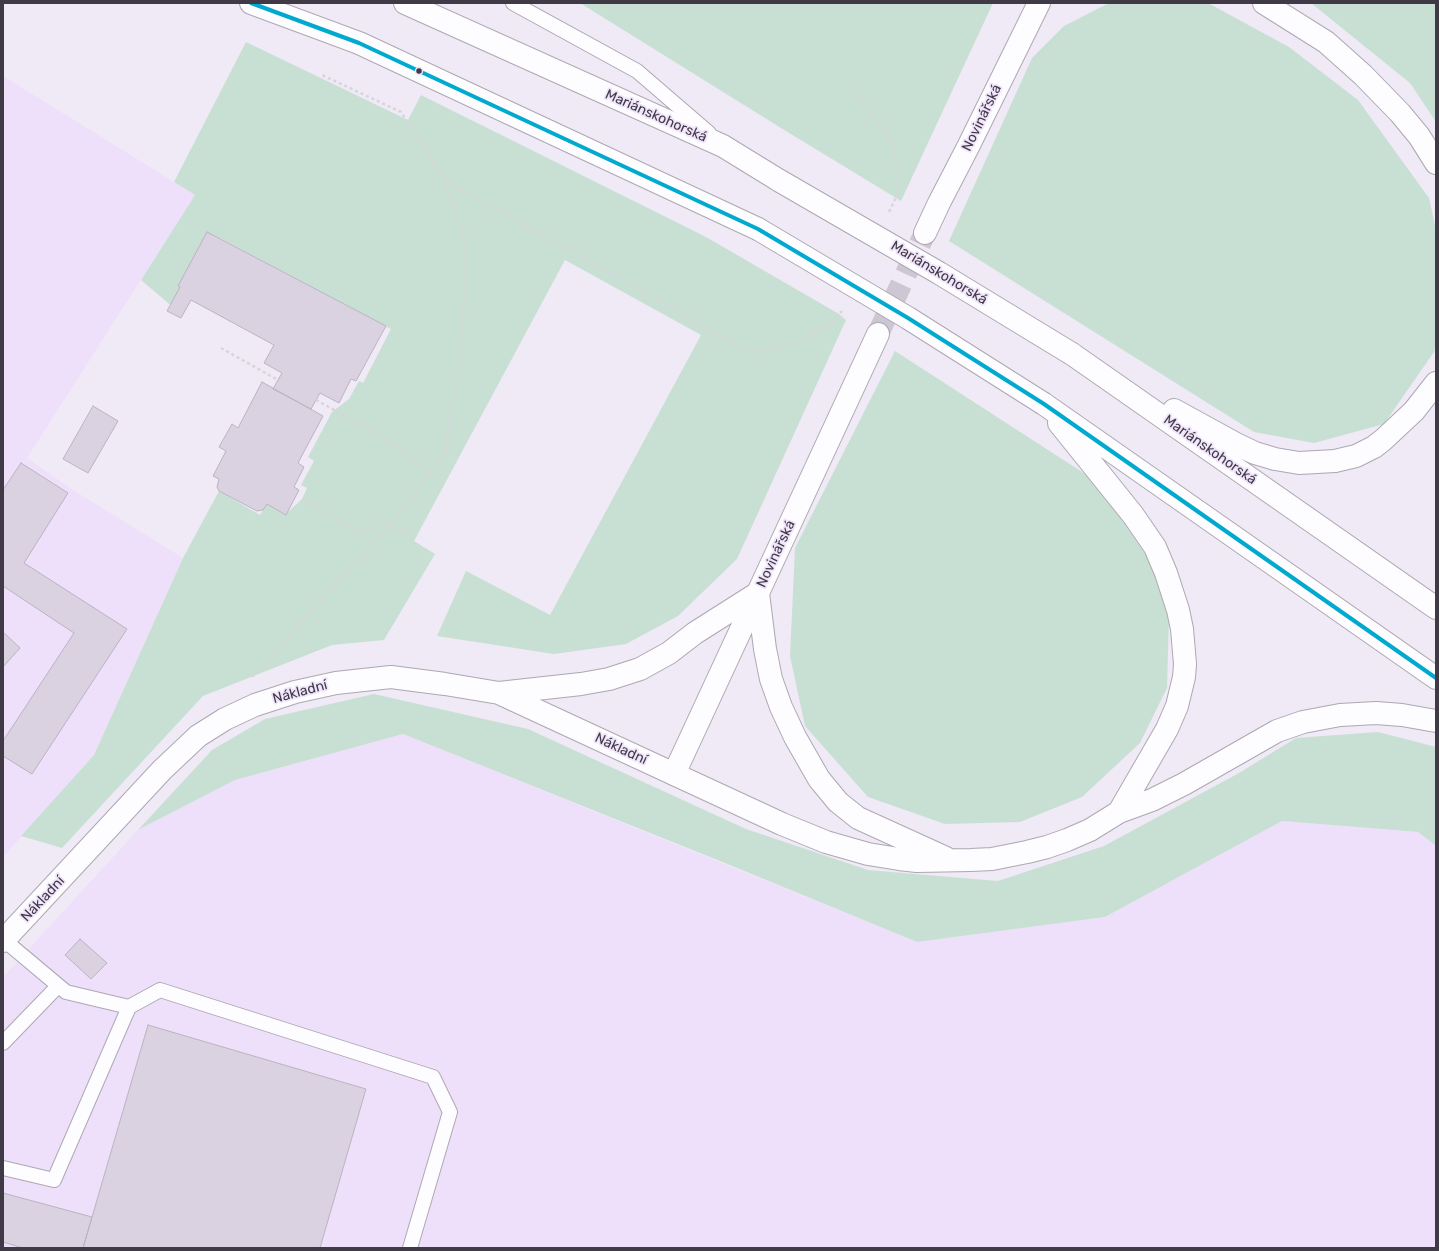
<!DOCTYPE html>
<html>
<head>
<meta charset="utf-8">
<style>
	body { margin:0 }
	#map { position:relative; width:1439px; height:1251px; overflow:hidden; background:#f0e9f6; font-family:Rubik,sans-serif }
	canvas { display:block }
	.frame { position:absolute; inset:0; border:4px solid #403a46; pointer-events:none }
</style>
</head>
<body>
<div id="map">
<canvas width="1439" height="1251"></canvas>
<div class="frame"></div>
</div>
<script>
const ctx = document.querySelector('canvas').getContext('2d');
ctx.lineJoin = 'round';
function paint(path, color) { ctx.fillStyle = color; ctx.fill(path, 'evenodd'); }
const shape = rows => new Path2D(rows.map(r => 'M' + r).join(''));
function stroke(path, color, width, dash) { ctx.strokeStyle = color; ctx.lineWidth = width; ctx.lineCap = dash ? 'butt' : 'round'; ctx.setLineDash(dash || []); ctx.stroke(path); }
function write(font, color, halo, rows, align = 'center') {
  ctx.font = font + ' Rubik,sans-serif'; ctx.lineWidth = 3.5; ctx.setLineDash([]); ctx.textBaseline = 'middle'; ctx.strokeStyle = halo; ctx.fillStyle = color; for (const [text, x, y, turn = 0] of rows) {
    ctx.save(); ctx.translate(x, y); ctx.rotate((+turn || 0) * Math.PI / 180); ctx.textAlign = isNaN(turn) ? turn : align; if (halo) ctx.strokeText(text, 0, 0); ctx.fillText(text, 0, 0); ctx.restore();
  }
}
paint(shape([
	[3,76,195,195,27,458,73,490,183,558,94,755,3,857],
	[403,734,917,942,1105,917,1282,821,1418,832,1436,846,1436,1248,3,1248,3,977,138,830,235,780]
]), '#eee0fa');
paint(shape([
	[580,3,993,3,901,201,781,128],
	[1109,3,1208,3,1289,47,1358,100,1429,198,1436,230,1436,342,1434,352,1384,424,1314,443,1254,432,949,241,1032,58,1064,26],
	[1311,3,1436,3,1436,122,1410,83],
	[246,42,408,120,421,95,706,237,839,314,846,320,737,559,678,616,626,644,554,654,437,636,466,571,550,615,701,335,565,260,414,541,435,554,384,640,332,645,203,696,62,848,21,836,94,755,183,558,219,491,260,515,267,504,286,514,302,499,307,488,301,485,314,461,308,457,332,412,349,399,359,381,363,383,391,329,214,235,174,308,141,280,195,195,174,182],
	[895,351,1096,481,1151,563,1169,616,1167,688,1140,743,1082,797,1020,822,945,824,868,797,805,726,790,656,795,548],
	[374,694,528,729,746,829,868,870,998,881,1104,846,1239,773,1296,738,1378,732,1436,747,1436,846,1418,832,1282,821,1105,917,917,942,720,861,403,734,235,780,138,830,212,750,265,719]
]), '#c8e0d4');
const building = shape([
	[207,232,386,326,356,381,351,379,339,403,320,393,311,409,273,389,282,373,264,363,274,345,191,300,181,318,167,311,180,287,178,286,207,232],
	[262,382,323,416,298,463,304,467,294,487,299,490,286,515,267,504,263,510,257,511,219,491,217,487,219,479,213,476,226,451,219,447,232,424,238,428,262,382],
	[93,406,118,421,88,473,63,459,93,406],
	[21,463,68,493,24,563,127,629,32,774,3,756,3,741,74,633,3,586,3,490,21,463],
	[3,632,20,648,3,667,3,632],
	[80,939,107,963,91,979,65,955,80,939],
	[148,1025,366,1089,320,1248,83,1248,148,1025],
	[3,1193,92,1217,83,1248,23,1248,3,1242,3,1193]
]);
paint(building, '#dad1e1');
stroke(building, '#bab4c0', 1);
stroke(shape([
	[878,334,925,233]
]), '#cdc6d3', 22, [22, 11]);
const lane = shape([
	[513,3,637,71,709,133],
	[129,1007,160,990,433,1077,450,1112,410,1248],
	[3,1043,58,986],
	[3,1168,54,1180,129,1007,66,992,4,940]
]);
const street = shape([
	[499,693,581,684,609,679,640,669,669,653,695,633,758,593],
	[3,941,162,770,198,736,225,719,255,705,295,692,336,683,391,677,445,684,499,693,674,774]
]);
const secondary = shape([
	[251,3,359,43,758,229],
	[405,3,723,146,780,181],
	[1264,3,1326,42,1363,75,1400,113,1419,136,1436,163],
	[925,233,939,203,968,147,1039,3],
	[878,334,674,774,782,824,826,842,868,854,899,859,917,861,971,860,992,859,1027,852,1047,847,1067,840,1090,830,1119,812,1152,800,1184,784,1277,731,1303,722,1340,715,1376,713,1402,715,1436,721],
	[1072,354,1436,608],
	[1044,404,1436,678],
	[1174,410,1236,444,1255,453,1275,459,1299,463,1335,461,1356,456,1374,447,1383,440,1414,411,1436,383],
	[1059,423,1133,515,1155,547,1166,573,1178,610,1182,629,1185,664,1184,677,1177,706,1167,729,1119,812],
	[758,593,765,649,771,679,781,707,795,737,819,779,838,802,858,818,946,858]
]);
stroke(lane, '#ada8b2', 16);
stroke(street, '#ada8b2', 24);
stroke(secondary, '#ada8b2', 24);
stroke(shape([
	[854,92,879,124,892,146,898,171,899,191,889,212],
	[446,180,746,351,762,351,784,345,804,338,827,327,842,311],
	[221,348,278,380],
	[316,400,387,439,430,473],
	[302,499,362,533,391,524,416,537],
	[252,677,391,524,445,453,460,364,465,283,464,239,445,180,401,112,322,75]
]), '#d7d5d9', 2.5, [3, 3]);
stroke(lane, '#fdfcfe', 14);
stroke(street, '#fdfcfe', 22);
stroke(secondary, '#fdfcfe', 22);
const secondaryBridge = shape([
	[780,181,939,273,1072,354],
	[758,229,908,318,1044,404]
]);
stroke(secondaryBridge, '#ada8b2', 24, []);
stroke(secondaryBridge, '#fdfcfe', 22);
stroke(shape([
	[251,3,359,43,758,229,908,318,1044,404,1436,678]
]), '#00a9ce', 4);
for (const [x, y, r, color] of [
	[419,71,3.5,"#403a46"]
]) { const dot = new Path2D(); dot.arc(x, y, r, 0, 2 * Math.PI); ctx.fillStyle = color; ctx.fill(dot); stroke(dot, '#f0e4fb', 1.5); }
write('14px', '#403a46', '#f0e4fb', [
	["Mariánskohorská",656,116,24],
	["Novinářská",982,118,-64],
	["Mariánskohorská",939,273,31],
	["Mariánskohorská",1210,450,35],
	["Novinářská",776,554,-65],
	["Nákladní",300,692,-15],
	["Nákladní",621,749,25],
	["Nákladní",43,899,-47]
]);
</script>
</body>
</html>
